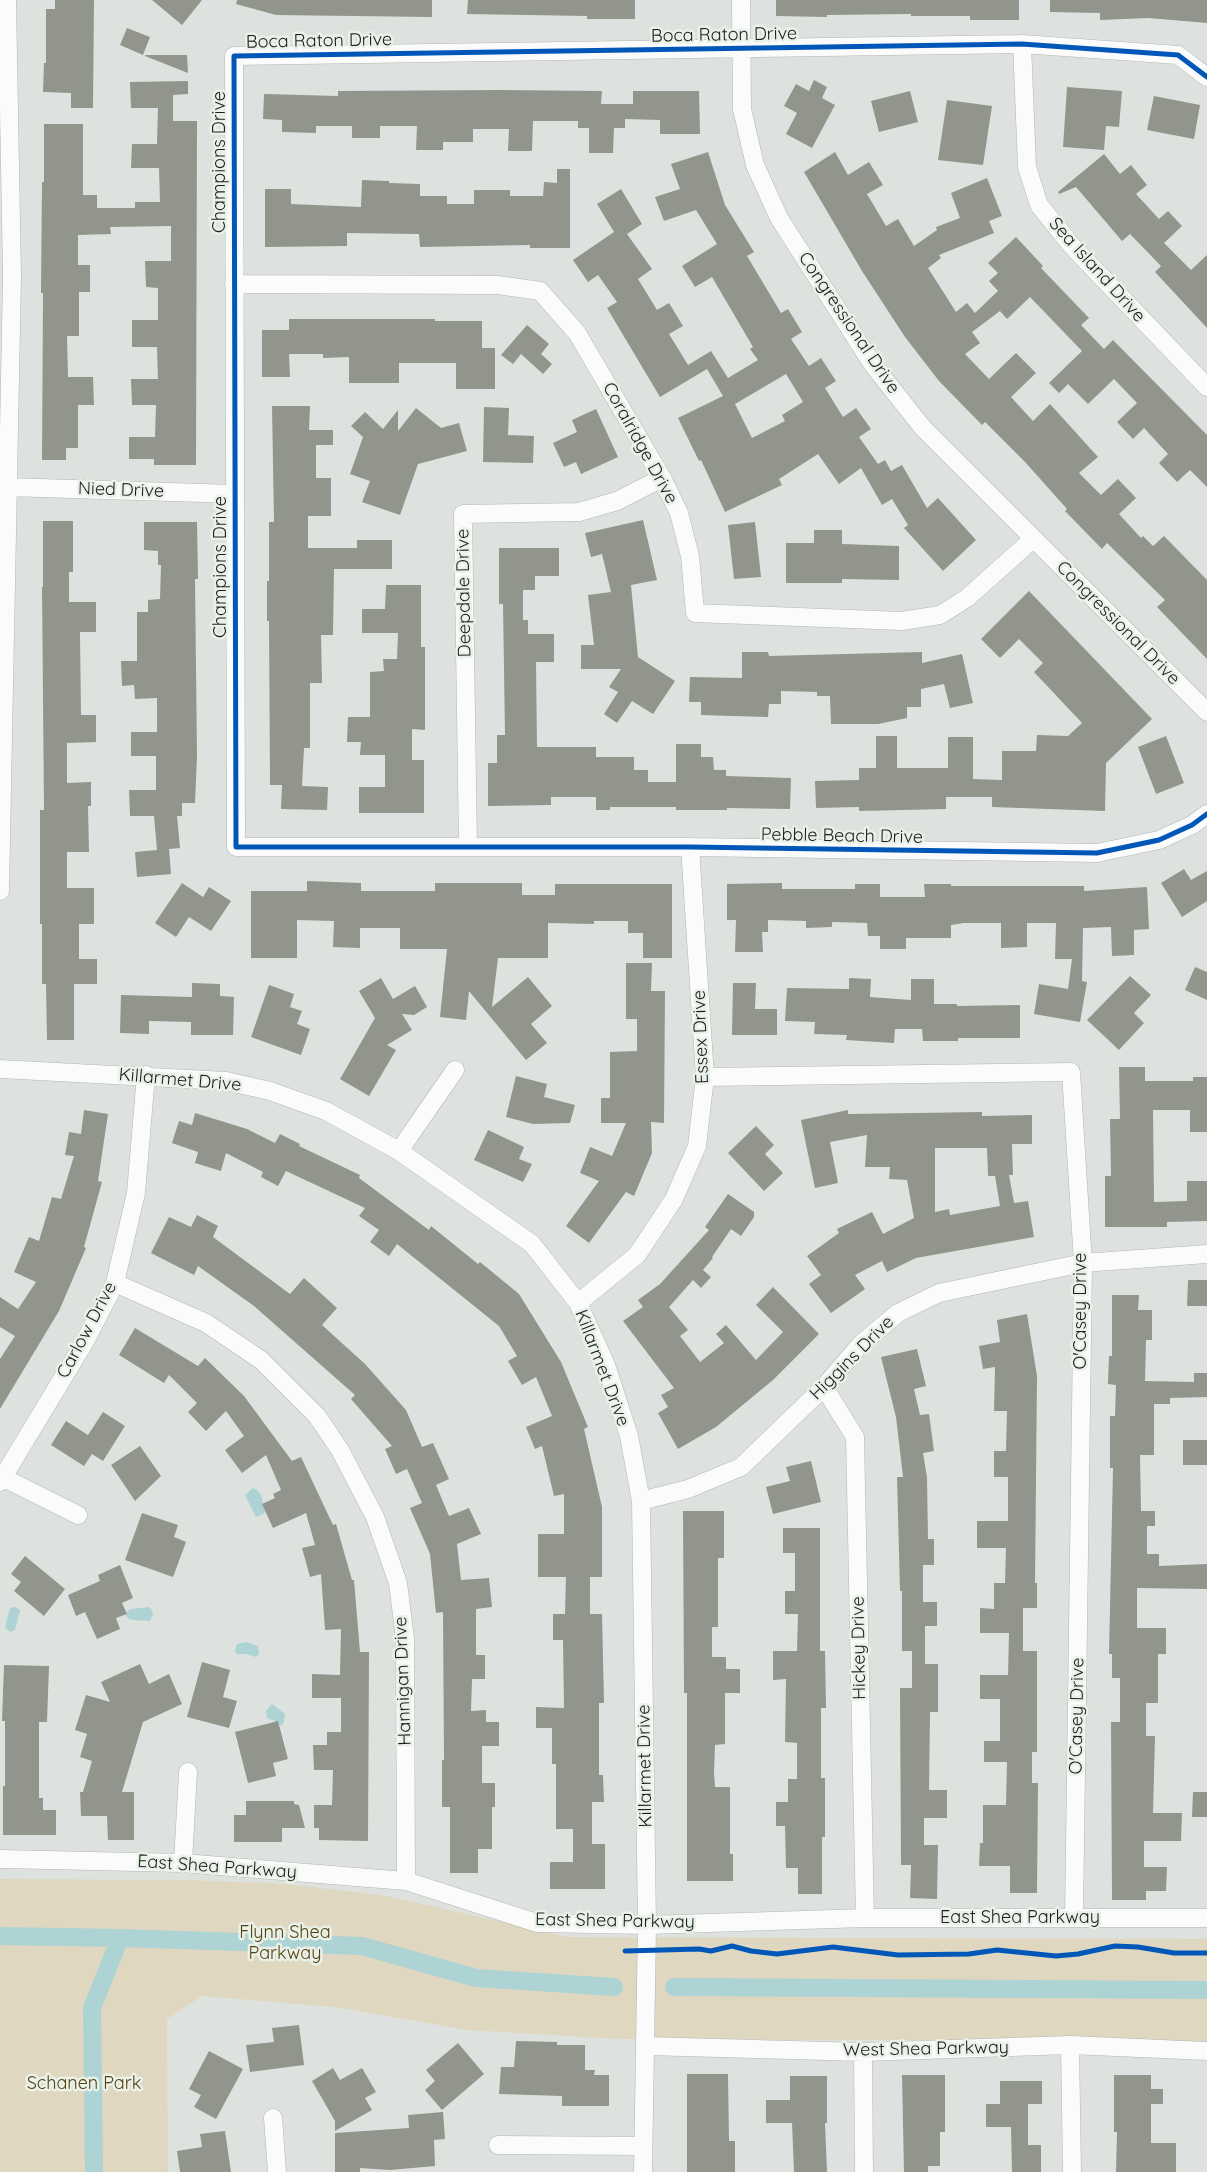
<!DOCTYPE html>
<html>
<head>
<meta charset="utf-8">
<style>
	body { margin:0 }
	canvas { display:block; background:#dee2de }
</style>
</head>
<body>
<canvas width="1207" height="2172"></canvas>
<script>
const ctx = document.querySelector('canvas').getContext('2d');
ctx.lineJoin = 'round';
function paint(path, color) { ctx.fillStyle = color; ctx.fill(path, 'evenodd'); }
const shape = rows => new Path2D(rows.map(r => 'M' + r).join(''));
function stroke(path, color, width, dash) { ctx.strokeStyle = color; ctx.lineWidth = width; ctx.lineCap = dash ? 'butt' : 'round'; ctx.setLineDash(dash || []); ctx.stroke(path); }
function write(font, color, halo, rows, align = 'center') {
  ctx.font = font + ' Quicksand,sans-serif'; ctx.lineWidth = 5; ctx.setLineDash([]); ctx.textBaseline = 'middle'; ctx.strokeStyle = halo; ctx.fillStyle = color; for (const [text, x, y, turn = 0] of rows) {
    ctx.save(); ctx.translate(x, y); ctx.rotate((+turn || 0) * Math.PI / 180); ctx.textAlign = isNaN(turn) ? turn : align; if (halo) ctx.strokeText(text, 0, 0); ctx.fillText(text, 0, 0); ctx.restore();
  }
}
paint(shape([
	[0,1879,188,1880,286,1884,387,1896,568,1937,1207,1939,1207,2041,620,2039,467,2030,335,2007,202,1996,167,2019,168,2172,0,2172]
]), '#dfd7c0');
paint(shape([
	[253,1488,257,1490,261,1495,265,1513,256,1517,245,1495],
	[15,1607,20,1610,15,1630,10,1632,5,1627,10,1608],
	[149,1607,152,1610,153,1614,150,1621,132,1620,127,1618,126,1613,130,1609],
	[246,1642,258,1646,259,1654,256,1657,246,1654,237,1654,235,1651,237,1644],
	[272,1704,285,1714,284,1722,282,1725,278,1725,275,1721,267,1718,266,1711]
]), '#add3d5');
stroke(shape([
	[0,1936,120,1938,362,1946,476,1978,614,1987],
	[674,1987,1207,1990],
	[94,2172,92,2008,120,1938]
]), '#add3d5', 18);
paint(shape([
	[55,0,94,0,93,108,71,108,71,93,43,92,44,63,46,63,46,9,55,9],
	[152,0,202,0,182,25],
	[237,0,432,0,432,17,276,15,236,4],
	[468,0,635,0,635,19,587,19,587,16,467,14],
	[776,0,1019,0,1019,20,970,20,970,16,911,16,911,14,827,15,827,17,776,16],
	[1050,0,1207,0,1207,23,1148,18,1100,20,1100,13,1050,12],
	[127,28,150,37,143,55,120,45],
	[145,55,187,55,188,73,145,56],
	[814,80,827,87,822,98,835,105,812,148,786,134,797,113,784,106,796,84,809,91],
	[188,81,188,94,173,95,173,121,197,121,196,465,154,465,154,459,129,459,129,437,155,437,156,405,132,405,131,379,158,379,157,347,132,347,132,320,158,320,158,288,146,287,145,261,171,261,171,226,110,227,111,234,78,235,78,265,90,265,90,292,79,292,79,336,67,336,68,377,93,377,94,405,78,405,78,448,66,448,66,460,42,460,43,293,41,293,42,182,44,182,44,124,83,124,83,195,97,195,97,208,135,208,135,202,160,202,159,168,131,168,132,144,157,144,158,108,131,108,130,82],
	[1067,87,1122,91,1119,127,1106,126,1104,150,1063,147],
	[500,90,602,91,601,104,633,104,633,91,699,91,700,134,660,134,660,120,625,119,625,128,614,128,613,153,589,153,589,128,578,128,578,121,533,121,532,151,508,151,509,129,473,129,473,142,443,142,443,150,416,150,417,126,380,126,380,138,352,138,352,126,316,126,316,133,282,132,282,120,263,119,264,94,338,96,338,91],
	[910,91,918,122,879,132,871,101],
	[1154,96,1200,105,1194,139,1147,130],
	[947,100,992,106,983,165,938,160],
	[708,152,725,205,754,252,747,256,781,313,788,309,802,332,791,339,809,366,821,358,836,381,825,388,843,417,856,408,871,429,859,437,878,464,885,460,891,471,902,465,927,508,938,498,976,540,943,571,904,528,908,525,892,499,882,505,861,468,839,484,818,454,779,479,782,485,725,512,701,460,699,461,678,418,723,396,707,369,660,397,607,308,617,302,598,275,588,282,573,260,614,232,597,204,621,189,642,224,627,234,652,269,638,279,657,310,669,303,683,326,669,334,688,365,711,351,728,378,758,360,750,349,753,347,712,277,695,287,682,266,717,244,696,210,664,221,655,197,680,189,671,164],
	[786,374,803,402,782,415,785,421,752,438,735,404],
	[835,152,848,175,869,162,883,185,867,194,886,226,898,219,914,246,937,230,936,227,960,218,951,193,987,178,1002,216,989,221,994,233,939,255,941,258,928,268,956,312,967,303,975,313,998,291,989,281,998,273,988,263,1016,237,1043,266,1041,268,1089,318,1081,325,1104,349,1113,340,1207,435,1207,487,1190,470,1177,482,1159,463,1168,454,1144,428,1133,439,1117,422,1137,403,1114,379,1088,404,1068,384,1059,393,1049,383,1082,351,1030,297,1007,319,1000,311,972,332,980,343,965,354,989,379,1016,353,1036,373,1011,397,1033,421,1050,404,1098,457,1079,473,1101,495,1118,479,1136,498,1119,514,1141,538,1143,536,1153,546,1164,536,1207,580,1207,659,1157,607,1165,600,1107,543,1102,549,1065,511,1067,509,1026,463,985,422,982,425,939,381,905,337,862,271,804,172],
	[1104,154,1120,174,1131,165,1147,185,1136,194,1159,219,1168,211,1182,226,1164,243,1191,270,1207,255,1207,328,1155,272,1161,266,1130,234,1122,241,1076,187,1059,194,1058,192],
	[557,169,570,169,570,248,530,248,530,245,420,247,419,234,347,233,347,246,265,247,265,189,291,189,291,204,361,207,362,180,389,181,389,183,420,184,420,196,447,196,447,204,474,204,474,190,510,190,510,196,543,196,544,182,557,183],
	[289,319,435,319,435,321,482,321,482,348,495,348,495,389,456,389,456,363,399,363,399,383,349,383,349,357,323,358,323,354,289,354,290,377,262,377,262,330,289,330],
	[527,325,549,344,541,354,552,364,543,374,521,354,513,364,501,355],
	[272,406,310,406,309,430,333,430,333,445,316,445,316,478,331,478,331,516,308,516,308,548,357,548,357,540,392,540,392,569,334,569,333,635,321,635,322,683,310,683,310,748,304,748,302,786,328,787,327,810,281,809,282,785,270,785,269,621,267,621,267,581,269,581,269,522,274,522],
	[484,407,509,408,508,435,534,436,533,463,483,462],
	[416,408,441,428,459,423,467,451,418,464,400,515,362,502,370,481,350,474,363,437,351,426,365,412,383,429,398,410,398,431],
	[596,409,618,457,581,474,576,462,564,467,553,443,577,432,572,420],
	[643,520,657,580,631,585,638,657,675,681,653,714,632,701,617,723,604,714,618,692,609,687,621,669,581,669,581,645,594,645,588,595,611,592,602,554,591,557,585,533],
	[43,521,73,521,73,572,69,572,69,602,96,602,96,632,80,632,81,715,96,715,96,742,67,743,67,783,91,782,91,806,88,806,89,852,67,852,67,888,94,888,94,924,79,924,79,959,97,959,97,984,74,984,74,1040,47,1040,46,984,42,984,42,924,40,924,40,810,44,810,42,587,43,587],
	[144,522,197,522,198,579,195,579,197,756,195,803,182,803,182,816,177,816,180,848,169,849,171,874,137,877,135,852,157,850,154,816,130,816,129,790,156,790,156,756,131,756,131,732,157,732,157,698,135,699,134,685,122,686,121,661,137,661,137,612,148,612,148,600,160,599,161,565,158,565,158,551,144,550],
	[755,522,761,577,734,579,728,525],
	[814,530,842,530,842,544,899,546,899,580,842,579,842,583,786,583,786,543,814,543],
	[499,548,559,548,559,576,535,576,535,590,523,590,523,620,528,620,528,634,554,634,554,662,536,662,537,747,596,747,596,757,634,757,634,770,648,770,648,782,676,782,676,744,701,744,701,757,713,757,714,770,726,770,726,776,791,778,790,809,727,808,727,810,676,810,676,807,610,807,610,810,596,810,596,797,551,797,551,805,488,806,488,763,497,763,497,735,505,735,503,604,499,604],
	[386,585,421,585,421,647,425,647,425,730,412,729,412,760,424,760,424,813,359,813,359,787,385,787,385,755,360,755,361,742,347,742,348,717,370,717,370,672,384,671,383,659,397,659,398,633,362,633,362,609,385,609],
	[1029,591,1152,719,1106,763,1105,811,992,807,992,797,946,797,946,809,859,811,859,807,816,808,815,781,859,780,859,768,876,768,876,736,897,736,897,768,948,768,948,737,973,737,973,779,1002,780,1002,751,1036,751,1037,735,1068,736,1082,723,1034,672,1043,663,1019,639,1000,658,981,639],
	[742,652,768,652,769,656,922,652,922,663,962,654,973,703,950,708,944,684,921,689,921,707,907,707,907,718,878,724,831,724,830,696,817,696,817,692,781,691,781,704,769,704,768,717,701,715,701,702,689,702,690,677,742,678],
	[1166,736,1184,783,1156,794,1138,747],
	[1184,869,1191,880,1207,871,1207,901,1182,917,1161,883],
	[307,881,361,883,361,891,435,891,435,883,522,883,522,895,555,895,555,884,672,884,672,958,643,958,643,933,628,933,628,921,594,921,594,924,548,923,548,958,498,958,492,1007,528,977,552,1006,531,1024,547,1043,526,1060,469,991,466,1020,440,1017,447,949,400,949,400,928,360,928,360,948,333,947,334,921,297,920,297,958,251,958,251,891,307,891],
	[182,883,203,897,209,887,231,901,211,931,189,917,176,937,155,923],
	[782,883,782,889,855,889,855,884,880,884,880,897,925,897,924,884,951,884,951,886,1084,886,1084,891,1147,887,1149,929,1134,930,1134,955,1112,956,1111,927,1083,928,1082,981,1087,982,1080,1022,1034,1014,1039,984,1068,989,1072,959,1055,959,1056,923,1027,923,1027,947,1001,948,1001,923,964,923,951,925,951,938,906,938,906,949,880,949,880,936,868,936,867,923,832,922,832,927,806,928,806,921,768,920,768,932,762,932,763,952,735,952,736,920,727,920,727,884],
	[626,963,652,963,651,991,665,991,664,1123,651,1122,652,1153,634,1196,626,1192,589,1243,566,1226,599,1181,580,1173,590,1147,612,1156,626,1123,601,1123,601,1098,610,1098,610,1052,637,1051,637,1019,626,1019],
	[1195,967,1207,972,1207,1000,1185,990],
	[1130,976,1151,995,1134,1013,1144,1023,1119,1050,1087,1020],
	[381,978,393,999,415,986,427,1007,414,1015,402,1014,412,1030,387,1045,396,1050,369,1096,340,1079,375,1018,359,991],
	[849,978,871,979,870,997,911,1000,911,979,934,979,934,1004,957,1004,957,1006,1020,1005,1020,1038,958,1038,958,1041,923,1041,922,1029,895,1029,894,1043,846,1040,847,1035,814,1034,815,1022,785,1021,787,988,849,989],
	[192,983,220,984,220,996,234,997,233,1035,191,1035,191,1022,149,1021,149,1034,120,1033,121,995,192,997],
	[733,983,756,983,755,1009,777,1009,777,1035,732,1035],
	[269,985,294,994,290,1007,302,1011,297,1024,310,1029,301,1055,251,1037],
	[1119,1067,1145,1067,1145,1081,1193,1081,1193,1077,1207,1077,1207,1132,1190,1132,1190,1110,1153,1110,1154,1202,1187,1201,1187,1181,1207,1181,1207,1221,1167,1222,1167,1227,1105,1227,1105,1176,1111,1176,1110,1119,1120,1119],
	[516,1076,547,1084,544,1097,575,1105,570,1123,533,1124,506,1117],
	[84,1110,108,1114,98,1181,102,1182,84,1247,86,1248,59,1311,0,1409,0,1359,15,1336,0,1327,0,1297,18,1309,36,1282,14,1272,29,1237,39,1241,52,1197,61,1199,74,1156,65,1155,69,1132,81,1134],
	[848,1110,848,1114,982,1112,982,1116,1032,1115,1032,1144,1012,1144,1013,1175,1009,1175,1014,1203,1028,1201,1034,1237,916,1258,887,1272,882,1261,855,1275,865,1289,831,1313,809,1284,821,1275,807,1256,839,1233,837,1229,872,1212,883,1234,914,1218,907,1180,889,1179,890,1167,865,1167,867,1135,830,1142,838,1183,815,1188,801,1120],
	[935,1148,987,1148,988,1176,995,1176,1000,1206,950,1215,949,1209,935,1212],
	[195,1113,247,1129,275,1143,280,1134,300,1144,299,1146,360,1175,359,1178,429,1230,431,1226,478,1264,480,1262,519,1294,561,1362,588,1427,584,1429,602,1507,602,1577,590,1577,590,1614,602,1614,604,1703,599,1703,599,1775,603,1775,604,1802,592,1802,592,1844,605,1844,605,1889,550,1889,550,1862,573,1862,573,1829,556,1829,556,1764,552,1764,552,1728,536,1728,536,1707,564,1708,563,1640,553,1640,553,1614,565,1614,566,1577,538,1577,538,1534,564,1534,564,1494,554,1496,542,1446,535,1449,526,1427,552,1416,536,1377,522,1385,508,1361,517,1356,499,1326,397,1244,389,1256,370,1242,379,1230,359,1216,365,1208,286,1171,278,1186,261,1177,263,1172,226,1153,221,1171,195,1163,198,1152,172,1143,179,1121,192,1125],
	[756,1126,774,1145,765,1154,783,1173,764,1191,728,1153],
	[488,1130,524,1147,519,1159,532,1164,523,1182,474,1160],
	[728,1194,754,1212,754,1217,741,1236,731,1229,712,1257,713,1258,703,1270,711,1277,701,1288,693,1280,669,1307,688,1330,680,1336,700,1362,724,1343,716,1334,726,1325,756,1360,783,1332,756,1305,773,1287,819,1334,773,1380,716,1427,678,1449,658,1413,668,1407,661,1395,674,1388,623,1321,643,1307,638,1300,660,1284,709,1230,705,1227],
	[197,1215,218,1226,213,1237,290,1294,304,1278,337,1308,322,1325,365,1364,406,1410,422,1447,433,1443,449,1479,436,1485,449,1516,469,1508,481,1534,457,1544,461,1580,489,1578,492,1607,476,1609,476,1655,485,1655,485,1679,472,1679,471,1711,486,1710,486,1722,499,1722,499,1746,482,1746,482,1783,495,1783,495,1807,492,1807,492,1849,478,1849,478,1873,450,1873,450,1807,442,1807,442,1760,444,1760,443,1612,436,1613,430,1554,410,1508,422,1503,407,1469,396,1474,385,1449,392,1446,351,1399,355,1395,254,1306,198,1266,194,1275,151,1253,169,1217,191,1227],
	[1188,1280,1207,1280,1207,1306,1187,1306],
	[1112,1295,1139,1295,1138,1310,1152,1310,1152,1340,1146,1340,1145,1381,1194,1382,1194,1373,1207,1373,1207,1397,1170,1398,1170,1404,1154,1404,1154,1455,1140,1455,1141,1511,1155,1511,1155,1526,1147,1526,1147,1554,1159,1554,1159,1566,1207,1564,1207,1589,1137,1588,1137,1628,1166,1628,1166,1654,1158,1654,1158,1703,1146,1703,1146,1736,1155,1736,1153,1813,1182,1813,1181,1841,1144,1841,1144,1867,1167,1867,1166,1891,1146,1891,1146,1900,1112,1900,1111,1722,1120,1722,1120,1678,1112,1678,1112,1654,1109,1654,1113,1468,1110,1468,1110,1416,1115,1416,1116,1385,1108,1384,1109,1356,1112,1356],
	[1027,1314,1037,1376,1035,1583,1037,1583,1037,1608,1023,1608,1023,1651,1037,1651,1037,1752,1032,1752,1032,1783,1038,1783,1037,1893,1010,1893,1010,1866,979,1866,980,1843,983,1843,983,1805,1006,1805,1007,1762,984,1762,984,1741,1000,1741,1000,1699,980,1699,980,1675,1008,1675,1009,1633,980,1633,980,1608,994,1609,994,1583,1005,1583,1006,1548,977,1548,977,1521,1008,1521,1008,1477,994,1477,994,1451,1006,1451,1007,1411,994,1411,995,1367,983,1369,979,1346,1000,1342,997,1320],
	[135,1328,198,1366,205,1358,244,1396,292,1461,301,1457,333,1525,336,1524,352,1580,354,1580,360,1652,369,1652,368,1841,319,1840,319,1828,314,1828,314,1805,332,1805,333,1770,314,1770,313,1745,327,1745,327,1732,341,1732,341,1698,312,1698,312,1674,340,1675,341,1629,325,1630,321,1574,310,1577,302,1548,315,1545,306,1513,273,1528,262,1504,275,1498,273,1494,281,1490,266,1455,242,1473,225,1450,244,1436,226,1411,206,1431,188,1412,197,1403,169,1375,164,1383,119,1355],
	[917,1349,926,1386,914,1389,920,1415,929,1414,934,1451,923,1453,927,1477,928,1539,934,1539,934,1565,923,1565,923,1602,937,1602,937,1626,925,1626,925,1664,938,1664,938,1712,930,1712,929,1790,947,1790,947,1818,924,1818,924,1845,938,1845,937,1899,910,1898,911,1865,901,1865,900,1688,912,1688,912,1651,902,1651,902,1591,900,1591,897,1477,903,1477,896,1417,881,1357],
	[103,1412,125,1426,103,1461,92,1454,84,1466,51,1445,66,1421,88,1435],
	[1183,1440,1207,1440,1207,1465,1183,1465],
	[140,1446,161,1476,135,1501,111,1465],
	[811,1461,821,1502,773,1514,766,1487,790,1481,786,1467],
	[683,1511,724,1511,724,1558,718,1558,718,1627,712,1627,712,1657,726,1657,726,1669,740,1669,740,1693,725,1693,725,1744,715,1745,714,1773,715,1787,730,1787,730,1854,733,1854,733,1881,687,1881,687,1693,684,1693],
	[142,1513,178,1525,174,1537,186,1542,173,1577,125,1560],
	[783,1528,820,1528,820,1651,825,1651,826,1708,821,1708,821,1778,825,1778,825,1837,822,1837,822,1894,798,1894,798,1868,786,1868,785,1826,776,1826,776,1802,788,1802,788,1779,797,1779,797,1743,785,1742,786,1679,773,1680,773,1651,797,1651,798,1614,785,1614,785,1591,795,1591,795,1553,783,1553],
	[25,1556,65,1589,44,1616,14,1591,21,1582,11,1574],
	[120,1565,133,1598,122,1603,127,1614,116,1618,120,1629,97,1639,85,1612,76,1616,68,1595,100,1581,98,1575],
	[202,1662,230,1670,223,1697,237,1701,229,1728,187,1717],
	[140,1664,149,1684,169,1674,182,1704,143,1722,122,1792,134,1792,134,1840,108,1840,107,1816,81,1816,80,1792,83,1792,92,1761,80,1757,87,1734,75,1730,86,1695,110,1702,101,1682],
	[4,1665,49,1666,47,1722,39,1722,39,1798,43,1798,43,1810,56,1810,56,1835,3,1835,3,1786,5,1786,5,1721,2,1721],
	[278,1721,288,1759,273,1763,276,1776,248,1783,235,1732],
	[1193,1792,1207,1792,1207,1817,1192,1817],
	[246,1801,294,1801,294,1804,299,1805,305,1828,282,1828,282,1842,234,1842,234,1815,246,1815],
	[299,2025,304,2065,250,2072,246,2045,274,2042,272,2028],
	[516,2041,557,2042,557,2045,585,2045,585,2070,595,2070,594,2075,609,2075,609,2106,562,2106,562,2096,499,2094,501,2067,514,2067],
	[458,2043,484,2074,442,2110,425,2090,435,2081,426,2070],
	[209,2051,243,2069,216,2119,194,2107,201,2095,189,2089],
	[333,2068,340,2080,362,2068,376,2092,365,2098,372,2110,335,2131,335,2121,312,2081],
	[687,2074,728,2074,729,2141,735,2141,735,2172,687,2172],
	[902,2075,945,2075,945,2132,940,2132,940,2166,928,2166,928,2172,904,2172],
	[1114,2075,1151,2075,1151,2089,1163,2089,1163,2104,1151,2104,1151,2143,1176,2143,1176,2172,1116,2172,1117,2132,1114,2132],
	[790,2076,827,2076,827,2123,825,2123,827,2172,794,2172,792,2123,766,2123,766,2100,790,2100],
	[1000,2081,1042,2081,1042,2104,1028,2104,1028,2145,1041,2145,1041,2172,1012,2172,1011,2127,986,2127,986,2104,1000,2104],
	[443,2112,445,2139,434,2140,435,2166,390,2170,360,2168,360,2172,335,2172,335,2133,409,2128,408,2115],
	[225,2131,231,2172,180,2172,177,2151,202,2147,200,2134]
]), '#92958c');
const minor = shape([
	[741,0,742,109,755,165,779,218,873,365,923,428,1207,712],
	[1022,44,1027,167,1039,205,1072,246,1207,387],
	[1207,77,1178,55,1022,44,234,56,236,847,690,847,1097,853,1159,840,1192,825,1207,814],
	[234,284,498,285,540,291,577,333,662,478,679,513,690,556,695,613,902,621,940,615,967,598,1033,539],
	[7,487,235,494],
	[468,847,463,514,579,512,617,501,662,478],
	[0,891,12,276,7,0],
	[0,1069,226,1081,270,1091,326,1111,399,1151,532,1244,578,1303,606,1365,629,1436,641,1501,647,1925,643,2172],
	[705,1077,1071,1072,1083,1263,1074,1917],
	[399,1151,455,1070],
	[115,1283,206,1323,261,1360,317,1416,340,1450,375,1517,398,1583,405,1639,406,1881],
	[578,1303,637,1255,674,1199,697,1146,705,1077,690,847],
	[824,1387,855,1437,865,1918],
	[2,1477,78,1515],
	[0,1482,84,1343,115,1283,136,1193,146,1075],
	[641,1501,688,1489,741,1467,824,1387,860,1345,898,1313,939,1293,1083,1263,1207,1254],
	[0,1859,183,1863,406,1881,537,1923,647,1925,865,1918,1207,1918],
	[183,1863,188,1772],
	[1070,2045,1072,2172],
	[646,2046,863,2052,1070,2045,1207,2051],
	[863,2052,864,2172],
	[273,2118,277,2172],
	[498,2145,643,2146]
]);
stroke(minor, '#b3b6b3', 19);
stroke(minor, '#fafbfa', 18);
stroke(shape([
	[1207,77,1178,55,1022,44,234,56,236,847,690,847,1097,853,1159,840,1192,825,1207,814],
	[625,1951,699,1949,711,1951,732,1946,751,1951,777,1954,833,1947,898,1955,969,1954,997,1950,1056,1956,1078,1954,1115,1946,1138,1947,1174,1953,1207,1953]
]), '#0057b8', 5);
write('18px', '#1b1e1b', '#e9f1e9', [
	["Boca Raton Drive",724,35,-1],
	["Boca Raton Drive",319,41,-1],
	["Champions Drive",220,162,-90],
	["Sea Island Drive",1097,270,48],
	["Congressional Drive",849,323,56],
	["Coralridge Drive",640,443,61],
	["Nied Drive",121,490,2],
	["Champions Drive",221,567,-90],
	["Deepdale Drive",464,593,-91],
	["Congressional Drive",1118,623,45],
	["Pebble Beach Drive",842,836,1],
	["Essex Drive",701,1037,-92],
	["Killarmet Drive",180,1080,5],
	["O'Casey Drive",1081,1311,-90],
	["Carlow Drive",87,1330,-62],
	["Higgins Drive",852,1358,-45],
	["Killarmet Drive",602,1368,69],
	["Hickey Drive",859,1648,-91],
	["Hannigan Drive",403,1681,-92],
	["O'Casey Drive",1077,1716,-89],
	["Killarmet Drive",645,1766,-91],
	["East Shea Parkway",217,1867,4],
	["East Shea Parkway",1020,1918],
	["East Shea Parkway",615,1921,1],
	["West Shea Parkway",926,2049,-1]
]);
write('18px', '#554112', '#e9f1e9', [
	["Flynn Shea",285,1933],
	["Parkway",285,1954],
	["Schanen Park",84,2084]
]);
</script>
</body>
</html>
